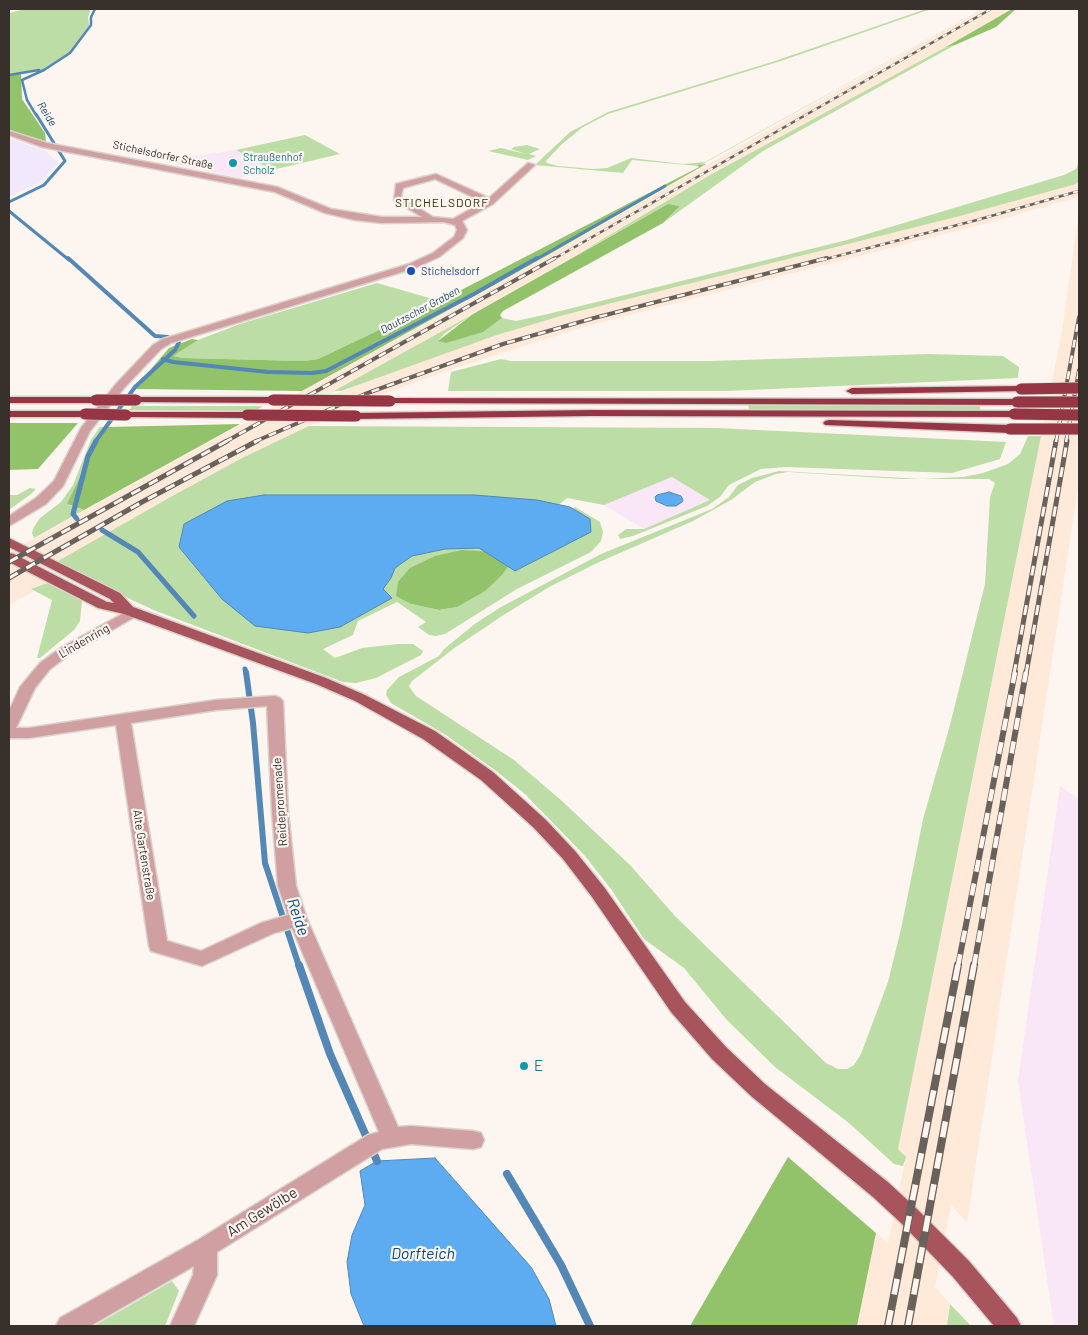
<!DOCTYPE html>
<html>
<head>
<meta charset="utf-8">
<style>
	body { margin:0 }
	#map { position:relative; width:1088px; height:1335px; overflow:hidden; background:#fdf5ef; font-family:Barlow,sans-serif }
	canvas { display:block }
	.frame { position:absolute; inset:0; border:10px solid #38302a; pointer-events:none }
</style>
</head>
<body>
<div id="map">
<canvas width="1088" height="1335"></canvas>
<div class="frame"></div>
</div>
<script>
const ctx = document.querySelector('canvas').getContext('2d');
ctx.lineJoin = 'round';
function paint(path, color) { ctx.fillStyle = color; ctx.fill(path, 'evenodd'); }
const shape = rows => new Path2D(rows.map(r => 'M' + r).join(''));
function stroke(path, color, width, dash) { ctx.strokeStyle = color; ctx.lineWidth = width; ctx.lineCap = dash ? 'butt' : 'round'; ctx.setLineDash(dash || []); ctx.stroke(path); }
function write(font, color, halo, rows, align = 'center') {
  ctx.font = font + ' Barlow,sans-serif'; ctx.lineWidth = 4.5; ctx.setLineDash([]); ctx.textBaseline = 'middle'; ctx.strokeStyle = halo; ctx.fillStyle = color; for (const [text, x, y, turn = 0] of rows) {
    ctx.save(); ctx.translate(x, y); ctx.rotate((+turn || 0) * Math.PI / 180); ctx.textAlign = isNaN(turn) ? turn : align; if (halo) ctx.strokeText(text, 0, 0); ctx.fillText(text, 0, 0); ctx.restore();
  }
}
paint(shape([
	[236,150,272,170,238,178,170,163,182,158],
	[672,477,710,500,644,529,604,505],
	[1060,786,1079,799,1079,1326,1054,1326,1018,1081]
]), '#f9e6f7');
paint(shape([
	[9,138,46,151,59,164,50,170,42,182,9,196]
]), '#f2e8fd');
paint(shape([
	[982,9,1012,9,946,47,710,175,573,257,320,400,419,361,497,335,564,315,960,216,1079,182,1079,199,1075,198,980,225,583,327,455,368,394,390,309,426,244,457,174,495,34,575,48,583,9,605,9,552,456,307],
	[1079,213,1079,480,967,1222,951,1205,935,1287,950,1304,947,1326,857,1326,876,1233,888,1243,906,1158,898,1149,1062,331]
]), '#ffe9d8');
paint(shape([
	[26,9,91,9,88,17,89,25,69,53,42,70,9,74,9,13],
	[926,9,931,9,781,61,608,114,583,127,562,144,546,161,547,163,558,166,593,169,607,168,631,158,683,164,705,162,982,9,699,166,632,160,623,173,535,165,570,132,608,112,775,61],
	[955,45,763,151,663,223,680,206,668,204,573,257,710,175,946,47],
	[305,135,340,154,272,170,236,150],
	[527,145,540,149,529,154,536,156,528,160,488,151,501,148,526,154,511,149,514,147],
	[1079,162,1079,182,1076,184,960,216,564,315,497,335,341,391,334,391,473,314,444,334,438,341,482,332,502,318,516,321,548,314,847,240,1064,175,1076,169],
	[377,283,440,301,318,359,304,361,183,358,172,356,198,340,240,324],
	[928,354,1003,356,1019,367,1018,378,727,391,448,391,451,372,501,359,511,361,711,361],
	[748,405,829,406,980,406,980,411,749,410],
	[132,406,263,406,255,411,129,410],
	[309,426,717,428,1006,442,1000,459,952,473,785,467,761,469,729,485,720,497,707,506,633,536,620,539,618,535,626,529,644,529,710,500,672,477,604,505,567,498,556,507,264,498,386,578,398,562,417,551,452,543,478,545,491,552,411,604,439,610,457,607,510,564,570,510,575,507,600,522,603,532,601,541,591,552,517,589,445,634,436,636,429,635,418,627,426,622,397,602,358,621,353,635,323,649,335,658,362,648,398,644,413,644,423,651,421,655,376,678,356,683,343,682,156,611,132,600,58,561,174,495,244,457],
	[100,427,107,427,100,436,68,505,84,510,34,538,32,533,34,527,40,518,61,502,73,485,91,440],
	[1028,436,1041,436,898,1149,906,1157,903,1166,894,1164,849,1123,775,1067,726,1019,684,968,644,939,611,889,585,856,525,794,496,771,446,735,391,703,386,695,387,690,399,677,439,656,444,649,476,623,501,607,601,554,712,509,729,497,738,485,752,478,779,471,922,479,963,477,983,473,1008,464,1020,454],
	[788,472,901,479,989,479,995,483,990,497,985,584,950,725,923,819,901,929,888,982,861,1054,854,1065,847,1069,838,1069,826,1063,675,916,630,865,562,801,514,760,416,696,409,686,412,681,453,649,505,614,551,586,597,563,693,521,731,500,755,482,776,474],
	[30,488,36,489,31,494,9,510,9,495,17,495],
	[48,583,82,601,80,621,74,630,40,658,37,658,52,600,31,589],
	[172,1281,179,1291,165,1326,94,1326],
	[950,1304,971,1326,947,1326]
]), '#bddda6');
paint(shape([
	[1012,9,1016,9,996,27,955,45,946,47],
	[21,73,22,99,45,133,46,142,9,132,9,75],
	[706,164,548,255,302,391,134,389,169,348,192,339,198,340,173,356,183,358,304,361,318,359,440,301,699,167,698,165],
	[668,204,680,206,663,223,503,311,500,315,502,318,483,332,446,343,438,341,473,314],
	[9,423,78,423,38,469,9,470],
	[240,424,84,510,67,504,100,436,107,427],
	[462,550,491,552,510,564,501,576,485,591,457,607,439,610,411,604,396,596,398,582,410,568,435,556],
	[788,1157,876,1233,857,1326,690,1326]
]), '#92c36b');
const water = shape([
	[669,492,681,496,683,500,682,502,676,506,667,506,656,501,655,497,657,495,669,492],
	[264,495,474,495,537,500,570,507,590,519,591,532,515,571,479,548,445,549,412,556,395,568,391,578,383,589,392,598,340,627,308,633,255,626,222,599,179,547,184,524,227,501,264,495],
	[435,1158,531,1267,549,1299,556,1326,364,1326,351,1294,347,1262,352,1235,365,1205,360,1171,377,1161,435,1158]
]);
paint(water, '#5dacf2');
stroke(water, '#5287b6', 1);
stroke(shape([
	[9,75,39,70],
	[36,115,27,100,22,80,44,70,70,53,91,25,91,17,95,9]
]), '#5287b6', 2.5);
stroke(shape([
	[9,202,44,185,65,161,36,114],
	[9,211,69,260],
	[535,260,665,186]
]), '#5287b6', 3);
stroke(shape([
	[68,258,155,336,168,337],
	[163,359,173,362,268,372,312,373,326,371,474,294,537,258],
	[95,442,135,387,175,350,179,342]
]), '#5287b6', 4);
stroke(shape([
	[77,519,73,514,88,456,96,441],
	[102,530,138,552,194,616],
	[245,669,246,674]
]), '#5287b6', 5);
stroke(shape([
	[246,672,253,723,265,863,299,966]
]), '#5287b6', 6);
stroke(shape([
	[299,965,330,1054,377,1161],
	[507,1174,561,1265,590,1326]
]), '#5287b6', 8);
const minor = shape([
	[9,131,47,143,277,187,331,209,382,217,422,217,394,200,396,184,436,174,489,198,528,163,535,165,493,204,462,221,467,230,463,238,439,257,415,268,171,343,161,349,124,388,90,431,63,486,46,504,9,526,9,516,36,498,54,481,81,428,116,384,153,345,163,339,409,264,433,253,454,237,457,230,455,225,444,222,382,223,355,220,325,213,275,192,42,147,9,135,9,131],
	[435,179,483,202,453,219,433,217,401,197,403,188,435,179],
	[133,608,138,609,140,612,138,615,69,655,50,669,35,688,16,728,29,728,216,700,275,696,280,698,283,701,288,812,296,886,307,919,398,1127,411,1126,473,1131,481,1133,484,1140,481,1147,473,1149,411,1144,382,1149,217,1252,217,1275,194,1326,170,1326,193,1275,194,1266,90,1326,56,1326,60,1318,198,1240,368,1135,379,1132,292,928,274,933,202,966,151,951,149,946,116,725,29,738,9,738,9,711,20,687,40,663,59,649,133,608],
	[267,706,272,812,278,886,288,915,261,923,201,951,167,941,131,723,216,710,267,706]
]);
const major = shape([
	[9,538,120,593,133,607,326,678,365,695,435,731,493,772,546,820,575,851,604,887,685,1002,726,1047,765,1084,889,1183,917,1209,969,1261,1017,1318,1021,1326,994,1326,953,1277,901,1223,873,1197,751,1096,712,1059,671,1012,592,897,563,859,534,828,481,780,423,739,355,701,316,684,124,614,98,608,9,562,9,553,14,554,107,602,114,603,110,599,9,547,9,538]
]);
const highway = shape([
	[1021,386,1025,387,1027,389,1025,391,852,394,846,391,852,388,1021,386],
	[9,397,96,397,102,400,96,403,9,403,9,397],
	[136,397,273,397,279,400,273,403,132,402,130,400,132,398,136,397],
	[390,398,1017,399,1023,402,1017,405,386,403,384,401,386,399,390,398],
	[592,410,1014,411,1020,414,1014,417,592,416,356,419,350,416,356,413,592,410],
	[9,411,85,411,91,414,85,417,9,417,9,411],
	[126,412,247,412,253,415,247,418,122,417,120,415,126,412],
	[829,420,1010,425,1016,429,1010,433,825,425,823,423,825,421,829,420]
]);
stroke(minor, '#dad2cc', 3);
stroke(major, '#dad2cc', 3);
stroke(highway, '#dad2cc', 3);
paint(minor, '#d09fa2');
paint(major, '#a7545d');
paint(highway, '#963645');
const railFar4 = shape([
	[552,260,991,9],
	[822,260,977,220,1079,191]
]);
const railFar3 = shape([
	[225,442,555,258],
	[254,442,365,394,503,344,594,318,827,258],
	[1056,442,1079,317],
	[1066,442,1079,370]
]);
const railFar2 = shape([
	[9,562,227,441],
	[9,578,142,502,257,441],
	[1014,674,1056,441],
	[1026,674,1067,441]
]);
const railFar1 = shape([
	[958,966,1015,672],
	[974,966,1026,672]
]);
const rail = shape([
	[888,1326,958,965],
	[908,1326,974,965]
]);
stroke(railFar4, '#69615b', 2.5);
stroke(railFar3, '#69615b', 4);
stroke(railFar2, '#69615b', 5);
stroke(railFar1, '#69615b', 6);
stroke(rail, '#69615b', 8);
stroke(railFar4, '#fdf5ef', 2, [5]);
stroke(railFar3, '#fdf5ef', 2.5, [8]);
stroke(railFar2, '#fdf5ef', 3, [10]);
stroke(railFar1, '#fdf5ef', 4.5, [12]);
stroke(rail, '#fdf5ef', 5.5, [16]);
const highwayBridge = shape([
	[1021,389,1079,388],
	[96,400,136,400],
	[273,400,390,401],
	[1017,402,1079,402],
	[85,414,126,415],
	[1014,414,1079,415],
	[247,415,356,416],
	[1010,429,1079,429]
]);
stroke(highwayBridge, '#dad2cc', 12, []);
stroke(highwayBridge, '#963645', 11);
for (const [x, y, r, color] of [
	[233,163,5,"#0f9aa8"],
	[411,271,5,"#1a4fb4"],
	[524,1066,5,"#0f9aa8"]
]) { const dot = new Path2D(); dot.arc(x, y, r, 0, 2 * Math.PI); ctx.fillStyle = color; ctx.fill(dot); stroke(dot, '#fdf5ef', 2); }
write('italic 11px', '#0b4774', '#fdf5ef', [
	["Reide",47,114,58],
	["Dautzscher Graben",420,310,-28]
]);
write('11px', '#38302a', '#fdf5ef', [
	["Stichelsdorfer Straße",163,155,12]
]);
write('11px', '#0d838f', '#fdf5ef', [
	["Straußenhof",243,157],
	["Scholz",243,170]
], 'left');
write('11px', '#164399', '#fdf5ef', [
	["Stichelsdorf",421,271]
], 'left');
ctx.letterSpacing = '1px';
write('12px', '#323106', '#fdf5ef', [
	["STICHELSDORF",442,203]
]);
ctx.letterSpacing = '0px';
write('12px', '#38302a', '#fdf5ef', [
	["Lindenring",84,641,-30],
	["Reidepromenade",280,802,-94],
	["Alte Gartenstraße",144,855,81]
]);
write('15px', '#0d838f', '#fdf5ef', [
	["E",534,1066]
], 'left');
write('15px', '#38302a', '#fdf5ef', [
	["Am Gewölbe",262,1212,-32]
]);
write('italic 16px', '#0b4774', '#fdf5ef', [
	["Reide",298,917,71],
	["Dorfteich",423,1254]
]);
</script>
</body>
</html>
